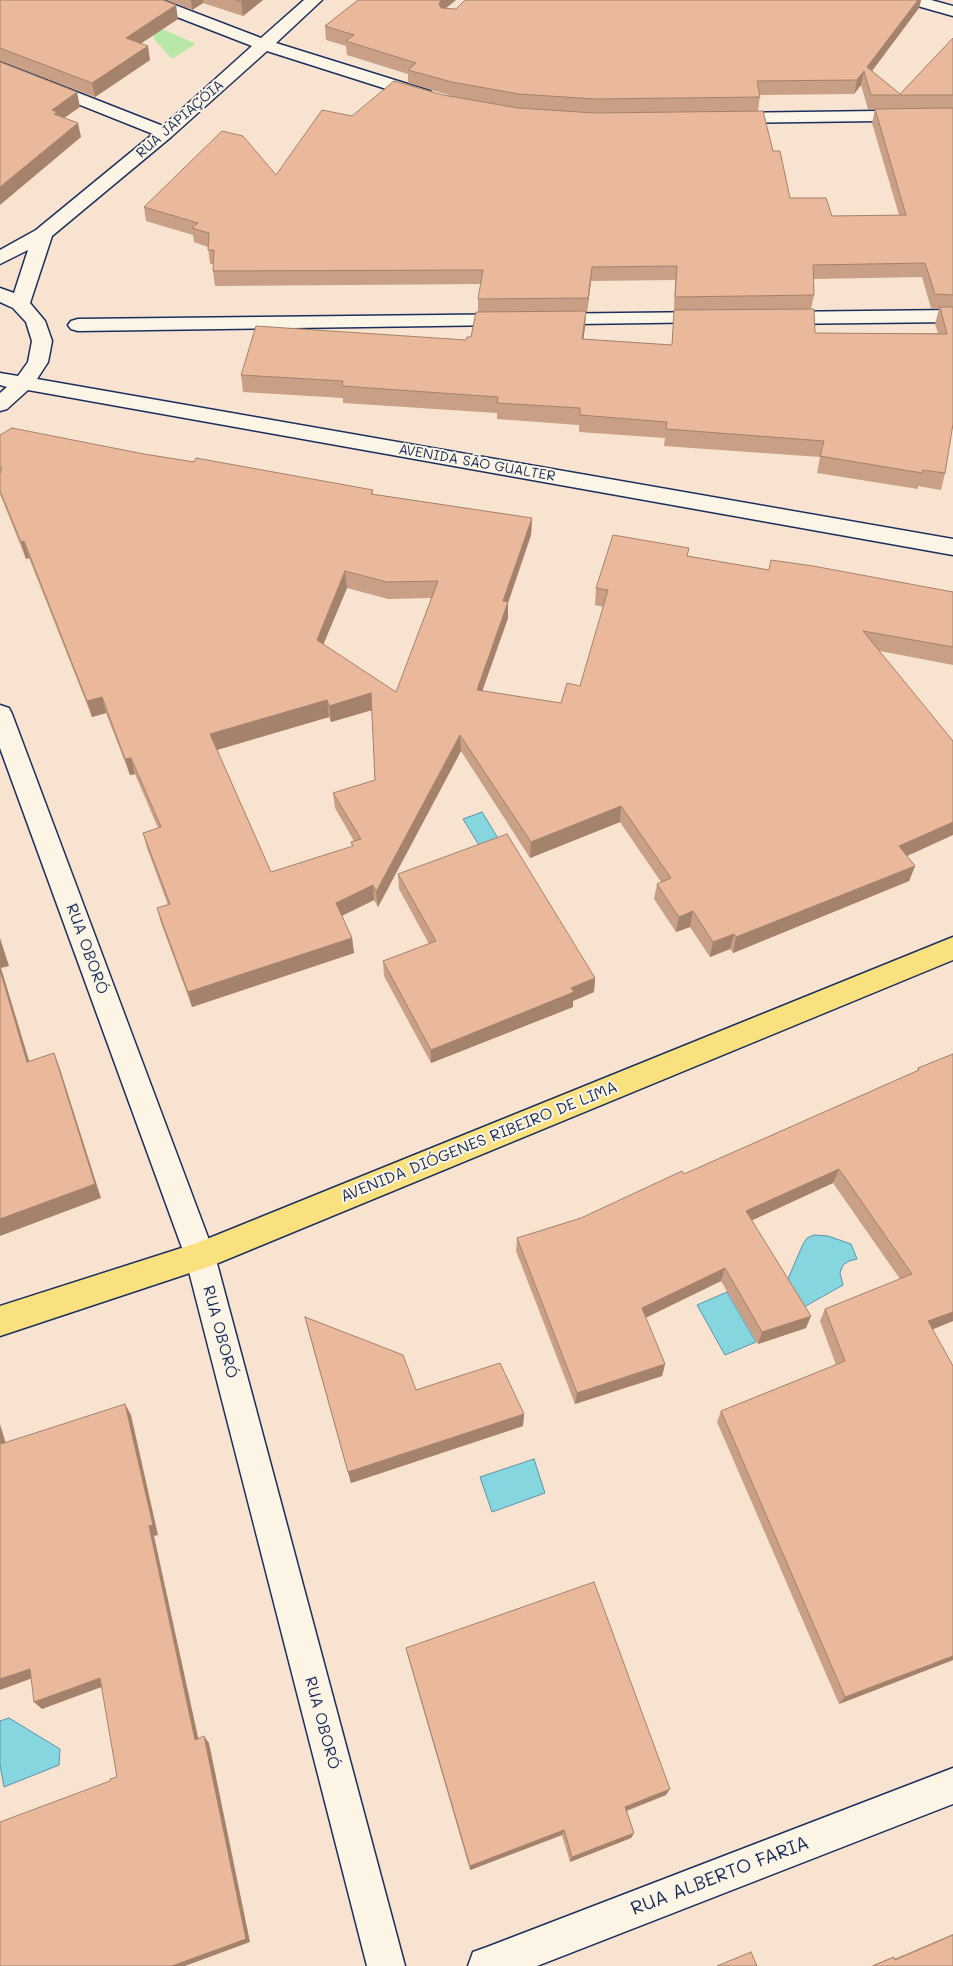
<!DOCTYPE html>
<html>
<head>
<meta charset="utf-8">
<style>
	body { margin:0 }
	canvas { display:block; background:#f7e3cf }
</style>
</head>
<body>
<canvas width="953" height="1966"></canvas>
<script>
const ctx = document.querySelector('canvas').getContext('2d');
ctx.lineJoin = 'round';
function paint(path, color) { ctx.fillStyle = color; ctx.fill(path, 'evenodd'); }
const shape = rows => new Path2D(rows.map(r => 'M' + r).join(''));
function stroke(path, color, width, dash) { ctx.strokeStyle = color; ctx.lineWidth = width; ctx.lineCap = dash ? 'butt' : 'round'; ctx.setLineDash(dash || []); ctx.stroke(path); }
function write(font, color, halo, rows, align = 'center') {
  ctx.font = font + ' Mali,sans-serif'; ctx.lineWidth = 4; ctx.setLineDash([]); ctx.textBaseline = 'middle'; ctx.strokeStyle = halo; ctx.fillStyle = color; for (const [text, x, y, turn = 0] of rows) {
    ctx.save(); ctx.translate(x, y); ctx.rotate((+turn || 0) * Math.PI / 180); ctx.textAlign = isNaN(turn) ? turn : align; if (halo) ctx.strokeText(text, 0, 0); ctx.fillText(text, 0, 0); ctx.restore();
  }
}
paint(shape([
	[153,25,194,43,194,45,172,59,154,39]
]), '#b8e8a7');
const water = shape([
	[482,812,504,848,485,855,463,819,482,812],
	[814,1235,828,1236,851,1244,857,1259,849,1261,843,1265,840,1273,843,1285,804,1307,787,1281,803,1244,807,1238,814,1235],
	[727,1292,756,1342,725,1355,697,1305,727,1292],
	[534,1459,545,1493,492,1512,480,1477,534,1459],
	[9,1718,60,1749,59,1765,4,1787,0,1765,0,1721,9,1718]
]);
paint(water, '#85d6df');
stroke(water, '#5b93ab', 1);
const minor = shape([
	[139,0,162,0,261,38,304,0,322,0,276,43,430,91,433,95,430,99,418,99,267,51,171,137,52,236,30,303,45,321,52,341,48,362,37,379,953,539,953,555,28,390,7,409,0,411,0,393,7,387,0,385,0,373,18,376,28,362,32,341,26,322,13,308,0,302,0,288,14,293,28,250,0,264,0,250,36,230,153,134,0,73,0,62,163,126,252,46,141,3,139,0],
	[905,0,931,0,953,6,953,16,907,3,905,0],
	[953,110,953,120,727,123,721,122,718,118,721,114,727,113,953,110],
	[953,310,953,322,777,324,770,322,767,318,770,314,777,312,953,310],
	[712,312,719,314,722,318,719,322,78,331,71,329,68,325,71,321,78,319,712,312],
	[0,705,9,708,12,714,215,1256,405,1966,367,1966,185,1256,0,748,0,705],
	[953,1768,953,1804,537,1966,468,1966,473,1952,487,1947,953,1768]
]);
const major = shape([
	[953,937,953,960,211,1266,0,1336,0,1306,197,1243,953,937]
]);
stroke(minor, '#1b2f5e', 3);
stroke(major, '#1b2f5e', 3);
paint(minor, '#fcf5e5');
paint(major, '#fae180');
paint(shape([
	[0,0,178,19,141,43,150,60,95,97,0,61],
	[167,0,263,0,243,16,203,3,192,10],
	[358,0,456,0,446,8,456,9,465,0,921,0,919,8,872,71,900,94,953,38,953,424,945,473,941,490,918,486,918,489,817,473,820,457,664,446,665,438,579,432,579,425,497,419,497,413,343,403,343,398,243,392,241,375,466,340,471,337,478,312,478,299,481,284,215,286,213,271,213,264,210,264,208,247,194,242,193,235,146,221,144,207,276,175,352,116,443,95,452,96,408,83,408,74,347,55,346,46,326,40,325,26],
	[861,85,868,109,875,109,872,123,899,215,832,216,790,198,758,111,760,95,854,94],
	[922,277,931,308,939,309,935,324,938,333,815,333,811,309,814,295,813,279],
	[675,280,674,311,672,345,583,339,586,312,587,312,591,281],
	[0,435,144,454,373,490,373,494,532,518,531,535,508,603,508,618,482,691,561,703,580,686,604,607,595,605,596,588,688,556,769,570,953,592,953,665,880,651,907,856,915,866,909,881,733,953,730,949,710,957,690,927,676,932,654,899,657,884,661,882,620,822,530,858,461,751,378,907,374,900,342,916,352,938,354,953,192,1007,161,923,157,908,168,905,147,848,143,833,158,828,135,774,130,775,106,713,92,717,29,558,26,559,0,494],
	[347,588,388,599,432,598,396,692,323,645],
	[372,710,375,780,333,793,335,808,354,841,351,842,352,847,271,872,217,750,329,717,331,722],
	[398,874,595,978,594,992,573,1001,573,1007,431,1063,384,976,383,961,429,944,399,889],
	[953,1054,953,1321,933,1329,953,1660,839,1704,717,1422,721,1411,836,1365,820,1321,825,1309,900,1279,833,1183,752,1220,806,1328,758,1344,721,1281,645,1318,665,1364,662,1376,575,1404,516,1251,517,1238,581,1218,684,1174,917,1071,918,1068],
	[305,1317,416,1390,524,1414,523,1426,351,1483,308,1330],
	[406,1648,666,1795,627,1811,634,1833,631,1838,570,1862,562,1835,470,1870,408,1657],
	[953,1934,953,1966,871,1966,885,1960,894,1957,894,1959]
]), '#c99f85');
paint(shape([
	[191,0,203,0,203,3,192,10],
	[244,0,263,0,243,16,241,2],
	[441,0,456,0,441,12,439,4],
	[918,0,921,0,919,8,866,79,867,67],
	[176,5,178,19,128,52,126,38],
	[148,46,150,60,95,97,92,83],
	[864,71,861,85,854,94,857,80],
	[77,92,80,107,60,121,52,110],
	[78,123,81,137,0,205,0,187],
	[592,267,591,281,587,312,588,298],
	[586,311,585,328,581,356,582,339],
	[532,518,531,535,508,603,508,618,477,706,477,690,503,601],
	[24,541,29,558,26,559,21,542],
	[345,571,347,588,318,657,317,640],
	[371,693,372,710,331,722,329,706],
	[102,697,106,713,92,717,87,701],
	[327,700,329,717,213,751,210,734],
	[460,735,461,751,378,907,376,892],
	[131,758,135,774,130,775,125,759],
	[621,806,620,822,530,858,531,842],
	[953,822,953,835,894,862,899,846],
	[915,866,909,881,733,953,736,937],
	[373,885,374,900,337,918,336,903],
	[693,911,690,927,676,932,679,917],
	[734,934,730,949,710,957,713,942],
	[0,938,9,966,1,968,34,1077,27,1062,0,970],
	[352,938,354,953,192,1007,188,992],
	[595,978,594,992,573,1001,573,1007,431,1063,431,1050,571,988],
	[54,1053,60,1069,101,1198,0,1236,0,1219],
	[839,1169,833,1183,742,1225,746,1211],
	[725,1268,721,1281,639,1321,642,1308],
	[953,1312,953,1321,921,1334,928,1321],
	[811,1316,806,1328,758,1344,762,1332],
	[665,1364,662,1376,575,1404,577,1393],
	[125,1404,131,1415,158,1535,154,1536,200,1746,195,1740,149,1526],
	[524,1414,523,1426,351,1483,348,1472],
	[0,1424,9,1454,1,1444,0,1440],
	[953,1656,953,1660,839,1704,845,1697],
	[30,1669,38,1676,0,1690,0,1679],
	[100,1678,107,1685,42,1709,34,1702],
	[204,1736,209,1743,250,1942,185,1966,172,1966],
	[670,1789,666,1795,622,1812,625,1807],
	[564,1830,562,1835,470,1870,470,1866],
	[634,1833,631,1838,570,1862,572,1857]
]), '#a4826c');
const building = shape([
	[0,0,163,0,176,5,126,38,148,46,92,83,0,48,0,0],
	[236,0,244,0,241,2,236,0],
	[358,0,441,0,439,4,441,8,456,9,465,0,918,0,867,67,900,94,953,38,953,95,871,95,864,71,857,80,757,81,760,97,595,99,519,94,452,82,408,70,416,63,346,41,354,35,325,26,358,0],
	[0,62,77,92,52,110,58,112,54,114,78,123,0,187,0,62],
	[394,81,443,95,518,108,595,113,763,111,773,151,780,151,790,198,826,198,832,216,906,215,875,109,953,108,953,295,935,294,925,263,813,265,814,295,675,297,677,266,592,267,588,298,478,299,483,270,213,271,214,250,208,250,209,233,192,228,198,223,144,207,222,131,243,136,276,175,322,110,352,116,394,81],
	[940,307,953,307,953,424,945,473,923,470,922,473,820,456,824,441,666,429,667,422,580,415,580,408,497,403,498,397,342,386,343,381,241,375,256,326,466,340,467,337,471,337,476,312,586,311,582,339,672,345,674,310,814,309,815,333,947,334,940,307],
	[12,428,144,454,194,462,196,458,373,490,371,494,532,518,503,601,508,602,477,690,561,703,567,683,580,686,608,590,596,588,613,535,689,548,687,556,769,570,771,560,813,566,953,592,953,647,863,631,953,741,953,822,899,846,915,866,736,937,734,934,713,942,693,911,679,917,657,884,671,878,621,806,531,842,460,735,376,892,373,885,336,903,352,938,188,992,157,908,170,904,143,833,161,827,131,758,125,759,102,697,87,701,24,541,21,542,0,491,0,473,2,468,0,466,0,435,12,428],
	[345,571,387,582,438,581,396,692,317,640,345,571],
	[371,693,375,780,333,793,361,839,351,842,353,846,271,872,210,734,327,700,329,706,371,693],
	[507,834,595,978,571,988,574,992,431,1050,383,961,436,941,398,874,507,834],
	[0,970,27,1062,54,1053,95,1184,0,1219,0,970],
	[953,1054,953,1312,928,1321,953,1366,953,1656,845,1697,721,1411,845,1361,825,1309,912,1274,839,1169,746,1211,811,1316,762,1332,725,1268,642,1308,665,1364,577,1393,517,1238,581,1218,682,1171,684,1174,919,1070,918,1068,953,1054],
	[305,1317,403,1355,416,1390,500,1363,524,1414,348,1472,305,1317],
	[125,1404,153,1525,149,1526,195,1740,204,1736,246,1939,172,1966,0,1966,0,1822,110,1781,110,1779,117,1777,100,1678,34,1702,30,1669,0,1679,0,1440,1,1444,125,1404],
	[594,1582,670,1789,625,1807,634,1833,572,1857,564,1830,470,1866,406,1648,594,1582],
	[953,1935,953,1966,873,1966,894,1957,895,1960,953,1935],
	[751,1952,757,1966,717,1966,751,1952]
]);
paint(building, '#eab99b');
stroke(building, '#a4826c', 1);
write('14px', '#1b2f5e', '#fcf5e5', [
	["RUA JAPIAÇÓIA",180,119,-41],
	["AVENIDA SÃO GUALTER",477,463,10]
]);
write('16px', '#1b2f5e', '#fcf5e5', [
	["RUA OBORÓ",87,949,70],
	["AVENIDA DIÓGENES RIBEIRO DE LIMA",479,1142,-22],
	["RUA OBORÓ",220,1332,75],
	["RUA OBORÓ",322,1723,75]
]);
write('19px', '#1b2f5e', '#fcf5e5', [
	["RUA ALBERTO FARIA",720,1876,-21]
]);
</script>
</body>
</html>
